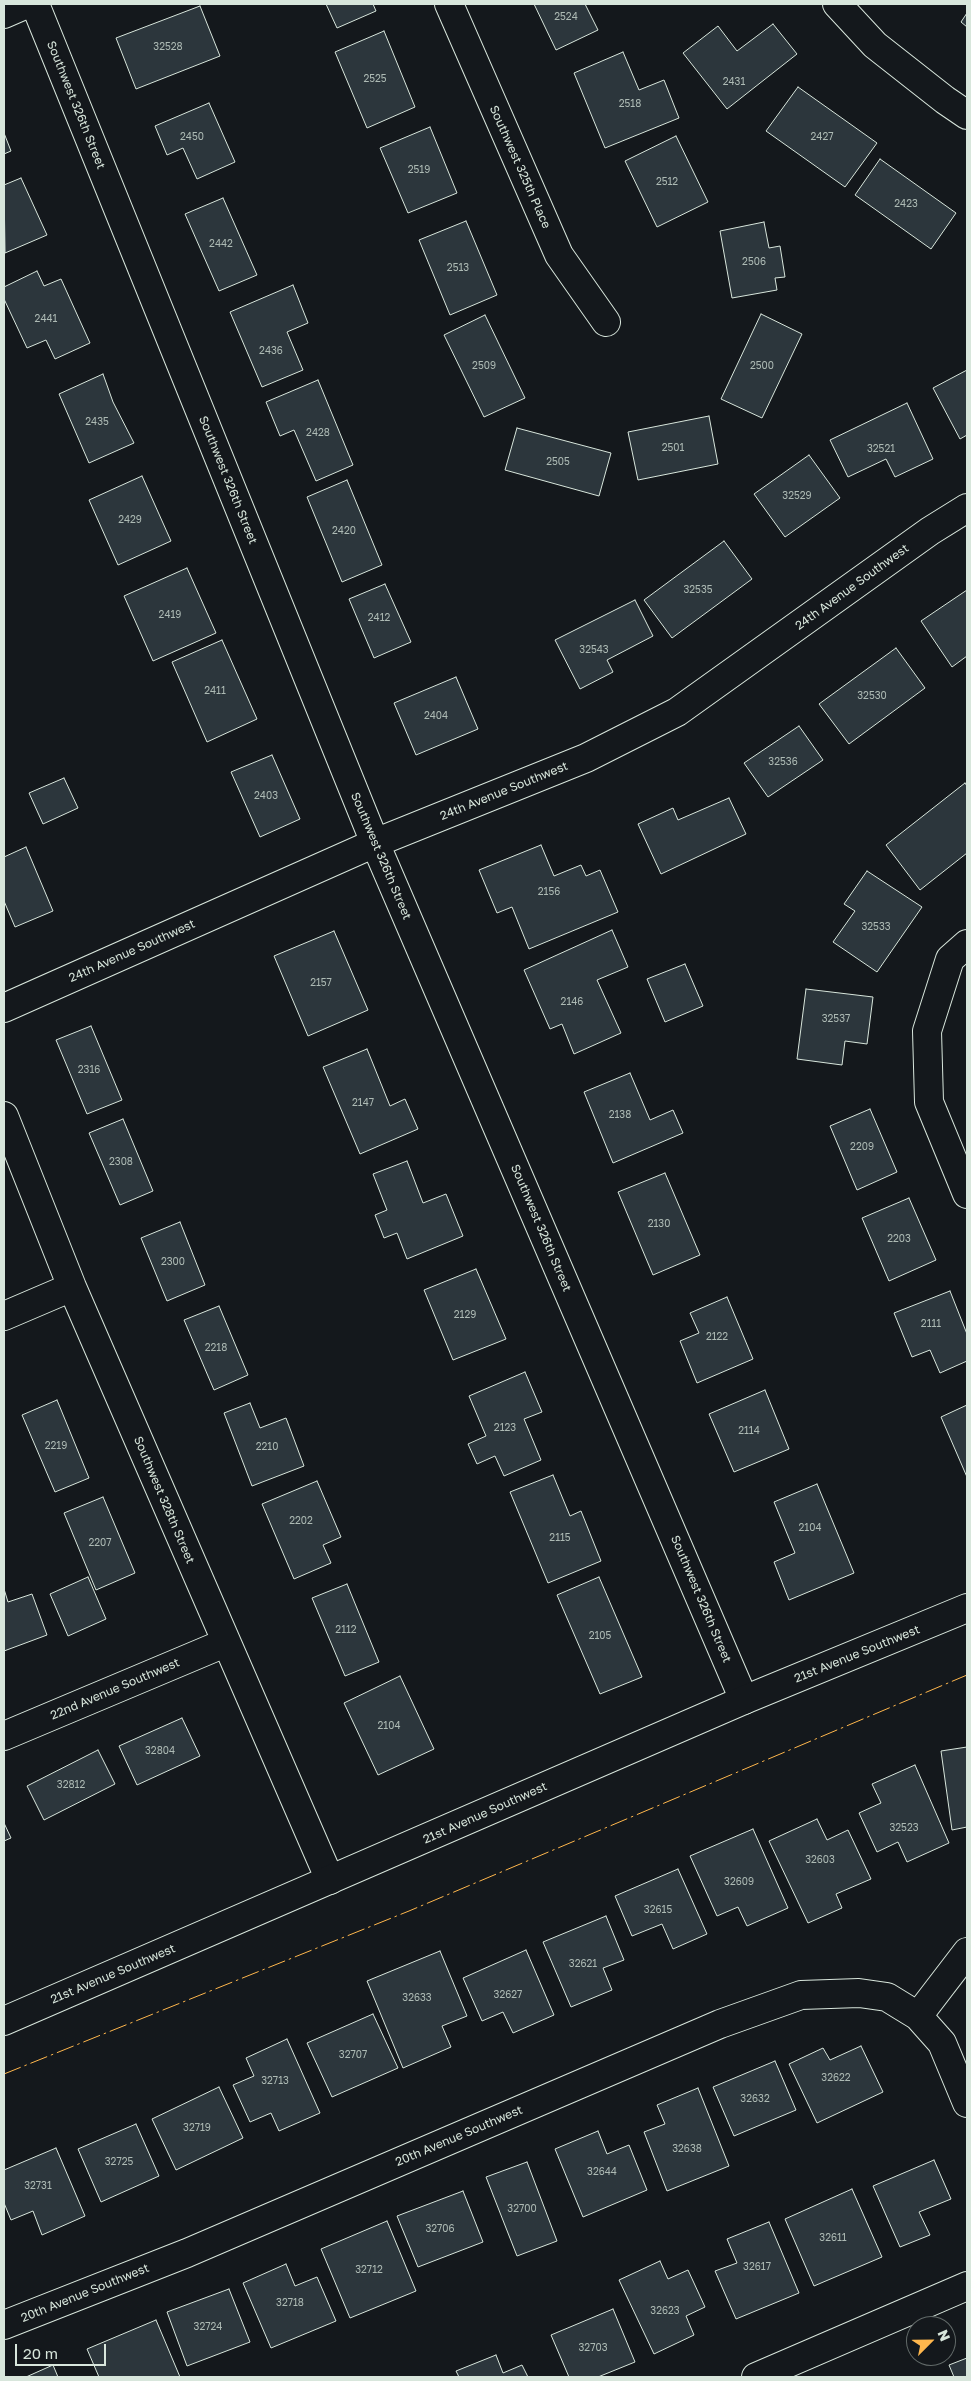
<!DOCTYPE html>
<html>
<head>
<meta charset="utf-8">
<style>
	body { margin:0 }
	#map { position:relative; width:971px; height:2381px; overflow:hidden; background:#14181c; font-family:"Golos Text",sans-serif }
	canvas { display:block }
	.frame { position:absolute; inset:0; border:5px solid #d8e6dc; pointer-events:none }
	.north { position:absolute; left:906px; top:2316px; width:50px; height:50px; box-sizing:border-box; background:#14181c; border:1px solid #626a69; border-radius:50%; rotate:67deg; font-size:14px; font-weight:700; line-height:20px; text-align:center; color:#d8e6dc }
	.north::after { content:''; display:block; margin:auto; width:18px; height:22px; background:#ffb74d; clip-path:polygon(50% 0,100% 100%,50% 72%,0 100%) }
	.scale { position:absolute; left:15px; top:2344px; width:91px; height:22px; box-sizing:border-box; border:2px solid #d8e6dc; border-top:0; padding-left:6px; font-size:15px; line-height:18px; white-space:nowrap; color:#d8e6dc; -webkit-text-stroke:4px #14181c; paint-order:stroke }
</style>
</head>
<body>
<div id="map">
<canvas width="971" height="2381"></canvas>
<div class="frame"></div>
<div class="north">N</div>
<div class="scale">20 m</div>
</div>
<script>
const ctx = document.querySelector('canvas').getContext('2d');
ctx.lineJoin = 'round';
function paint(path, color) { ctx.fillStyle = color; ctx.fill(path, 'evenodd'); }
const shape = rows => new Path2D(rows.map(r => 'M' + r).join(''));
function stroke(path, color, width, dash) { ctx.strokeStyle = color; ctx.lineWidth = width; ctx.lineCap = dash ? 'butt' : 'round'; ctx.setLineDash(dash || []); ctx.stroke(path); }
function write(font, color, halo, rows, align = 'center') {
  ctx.font = font + ' "Golos Text",sans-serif'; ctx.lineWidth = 4; ctx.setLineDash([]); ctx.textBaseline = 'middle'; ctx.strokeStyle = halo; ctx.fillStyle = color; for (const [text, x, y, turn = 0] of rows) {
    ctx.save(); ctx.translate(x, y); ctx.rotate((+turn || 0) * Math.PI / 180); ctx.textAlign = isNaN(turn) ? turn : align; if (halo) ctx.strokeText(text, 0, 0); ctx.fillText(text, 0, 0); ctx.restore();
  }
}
const building = shape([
	[326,4,373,4,376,11,337,28,326,4],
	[534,4,585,4,598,30,556,50,534,4],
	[200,6,220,56,136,89,116,38,200,6],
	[967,13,967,27,961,22,967,13],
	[773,24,797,54,727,109,683,53,718,26,737,51,773,24],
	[384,31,415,107,367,128,335,52,384,31],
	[623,52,639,90,664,80,679,118,605,148,574,73,623,52],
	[798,87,877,143,845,187,766,131,798,87],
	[209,103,235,162,197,179,183,148,167,155,155,126,209,103],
	[430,127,457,193,408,213,380,148,430,127],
	[4,133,11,151,4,154,4,133],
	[676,136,708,202,657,227,625,161,676,136],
	[880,159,956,213,931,249,855,195,880,159],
	[21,178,47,235,5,253,4,185,21,178],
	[223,198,257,275,219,291,185,214,223,198],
	[466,221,497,295,450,315,419,240,466,221],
	[764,222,769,248,780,246,785,277,775,278,777,290,732,298,720,231,764,222],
	[37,271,44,286,61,279,90,343,55,359,46,340,27,348,4,299,4,287,37,271],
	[293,285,308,323,287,332,303,370,262,387,230,312,293,285],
	[761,314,802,334,762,418,721,399,761,314],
	[485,315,525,398,484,417,444,335,485,315],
	[967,370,967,435,960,439,933,388,967,370],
	[103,374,113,402,134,443,89,463,59,394,103,374],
	[318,380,353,465,316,481,294,430,280,436,266,402,318,380],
	[907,403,933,459,895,477,886,459,848,477,830,440,907,403],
	[709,416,718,464,638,480,628,432,709,416],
	[517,428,611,453,599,496,505,470,517,428],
	[809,455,840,498,785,537,754,494,809,455],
	[142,476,171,541,118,565,89,500,142,476],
	[347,480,382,565,342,582,307,497,347,480],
	[724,541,752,579,672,638,644,600,724,541],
	[187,568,216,633,153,661,124,596,187,568],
	[385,584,411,642,374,658,349,599,385,584],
	[967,590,967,656,952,667,921,621,967,590],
	[635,600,653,636,607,660,613,672,580,689,555,640,635,600],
	[222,640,257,719,207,742,172,662,222,640],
	[896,648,925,688,849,744,819,704,896,648],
	[456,677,478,729,416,755,394,703,456,677],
	[799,726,823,760,768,797,744,763,799,726],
	[272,755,300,819,260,837,231,772,272,755],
	[64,778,78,808,43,824,29,793,64,778],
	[965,783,967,786,967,853,920,890,886,845,965,783],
	[729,798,746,834,661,874,638,824,673,808,678,820,729,798],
	[541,845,554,876,581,865,586,876,600,870,618,912,529,949,512,907,497,913,479,870,541,845],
	[26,847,53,911,15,927,4,901,4,857,26,847],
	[867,871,922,907,877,972,833,942,855,911,844,904,867,871],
	[612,930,628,967,597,980,621,1033,574,1054,562,1024,550,1029,524,970,612,930],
	[334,931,368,1010,308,1036,274,956,334,931],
	[685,964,703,1006,665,1022,647,979,685,964],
	[806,989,873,997,867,1044,845,1041,842,1065,797,1059,806,989],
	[91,1026,122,1100,87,1114,56,1040,91,1026],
	[367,1049,390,1106,405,1099,418,1129,360,1154,323,1067,367,1049],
	[630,1073,650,1120,673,1110,683,1133,613,1163,584,1092,630,1073],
	[870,1109,897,1172,857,1190,830,1126,870,1109],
	[123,1119,153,1191,120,1205,89,1133,123,1119],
	[407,1161,423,1203,446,1194,463,1236,407,1259,397,1233,384,1238,375,1215,387,1210,373,1174,407,1161],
	[665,1173,700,1255,653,1275,618,1192,665,1173],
	[909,1198,936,1260,889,1281,862,1218,909,1198],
	[180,1222,205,1285,167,1301,141,1238,180,1222],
	[476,1269,506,1339,453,1360,424,1290,476,1269],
	[950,1291,967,1334,967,1361,940,1373,930,1350,912,1357,894,1313,950,1291],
	[727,1297,753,1359,697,1383,680,1341,699,1333,690,1313,727,1297],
	[219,1306,248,1375,214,1390,184,1320,219,1306],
	[525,1372,542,1412,524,1419,541,1460,504,1476,495,1456,477,1464,468,1444,486,1436,469,1396,525,1372],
	[765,1390,789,1449,734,1472,709,1414,765,1390],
	[57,1400,89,1478,55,1492,22,1415,57,1400],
	[250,1403,260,1428,286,1418,304,1466,252,1486,224,1413,250,1403],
	[967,1405,967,1477,941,1417,967,1405],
	[553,1475,570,1516,581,1511,601,1561,548,1583,510,1492,553,1475],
	[317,1481,341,1537,323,1545,331,1563,294,1579,262,1504,317,1481],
	[817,1484,854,1573,789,1600,774,1562,795,1553,774,1502,817,1484],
	[103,1497,135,1573,96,1590,64,1513,103,1497],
	[88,1577,106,1619,68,1636,50,1594,88,1577],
	[599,1577,642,1677,600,1694,557,1595,599,1577],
	[347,1584,379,1662,345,1676,312,1598,347,1584],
	[4,1589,8,1602,32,1594,47,1635,4,1651,4,1589],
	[400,1676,434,1749,378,1775,344,1703,400,1676],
	[182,1718,200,1756,137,1785,119,1746,182,1718],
	[967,1747,967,1827,952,1830,941,1751,967,1747],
	[98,1750,115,1784,44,1820,27,1786,98,1750],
	[915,1765,949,1843,907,1862,898,1842,877,1852,859,1813,881,1803,872,1784,915,1765],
	[817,1819,827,1840,848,1830,871,1879,836,1894,842,1908,808,1923,769,1841,817,1819],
	[4,1823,11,1838,4,1841,4,1823],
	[753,1829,788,1908,747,1926,738,1907,717,1916,690,1856,753,1829],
	[678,1869,707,1934,673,1949,662,1924,632,1936,615,1896,678,1869],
	[606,1916,624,1960,603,1968,612,1990,571,2007,543,1942,606,1916],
	[526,1950,554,2015,513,2033,503,2012,482,2021,463,1978,526,1950],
	[440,1951,467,2016,442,2026,451,2047,403,2068,367,1981,440,1951],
	[373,2014,398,2068,332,2097,307,2043,373,2014],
	[287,2039,320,2113,279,2131,271,2113,250,2122,233,2085,254,2076,246,2058,287,2039],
	[861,2046,883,2092,817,2123,789,2064,823,2048,830,2060,861,2046],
	[775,2061,796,2110,734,2136,713,2087,775,2061],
	[219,2087,243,2138,176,2170,152,2119,219,2087],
	[698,2088,729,2166,667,2191,644,2132,665,2124,657,2105,698,2088],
	[136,2124,159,2176,101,2202,78,2149,136,2124],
	[598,2131,607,2154,629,2145,647,2190,583,2217,555,2149,598,2131],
	[56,2148,85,2216,42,2235,33,2211,11,2220,4,2203,4,2170,56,2148],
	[934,2160,951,2199,919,2212,930,2235,900,2247,873,2186,934,2160],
	[527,2162,557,2241,517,2256,486,2177,527,2162],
	[852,2189,882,2257,814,2286,785,2219,852,2189],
	[463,2191,483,2242,418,2267,397,2216,463,2191],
	[387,2221,416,2291,350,2318,321,2249,387,2221],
	[769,2222,799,2293,736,2319,715,2271,737,2263,727,2239,769,2222],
	[660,2261,668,2279,688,2270,705,2307,686,2316,694,2335,654,2354,619,2280,660,2261],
	[286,2264,295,2286,317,2277,336,2321,271,2348,243,2283,286,2264],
	[229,2289,250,2342,187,2366,167,2312,229,2289],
	[613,2309,635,2362,598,2377,569,2377,551,2335,613,2309],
	[156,2320,180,2377,99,2377,87,2349,156,2320],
	[496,2355,503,2373,522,2365,528,2377,459,2377,456,2371,496,2355],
	[967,2358,967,2377,954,2377,949,2365,967,2358],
	[53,2365,58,2377,26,2377,53,2365]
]);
paint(building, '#2c363c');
stroke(building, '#d8e6dc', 1);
const minor = shape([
	[35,4,375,843,744,1700],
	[449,4,559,255,606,322],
	[837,4,875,45,945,100,967,115],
	[4,14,27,4],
	[967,944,950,959,927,1031,929,1102,967,1194],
	[4,1008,375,843,586,758,677,712,930,531,967,508],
	[4,1116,72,1287,330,1880],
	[4,1316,72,1287],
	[4,1736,225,1643],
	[918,2016,967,1952],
	[4,2325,187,2253,720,2024,801,1995,859,1993,887,1997,918,2016,942,2043,967,2103],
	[756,2377,967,2286]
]);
const primary = shape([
	[4,2021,744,1700,967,1608]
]);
stroke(minor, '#d8e6dc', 30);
stroke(primary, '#d8e6dc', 30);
stroke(minor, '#14181c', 28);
stroke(primary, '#14181c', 28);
stroke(shape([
	[4,2074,409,1911,967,1675]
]), '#ffb74d', 1, [18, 4, 2.5, 4]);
write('10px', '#adbab4', null, [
	["2524",566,17],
	["32528",168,47],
	["2525",375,79],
	["2431",734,82],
	["2518",630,104],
	["2450",192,137],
	["2427",822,137],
	["2519",419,170],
	["2512",667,182],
	["2423",906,204],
	["2442",221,244],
	["2506",754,262],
	["2513",458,268],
	["2441",46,319],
	["2436",271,351],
	["2509",484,366],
	["2500",762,366],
	["2435",97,422],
	["2428",318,433],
	["2501",673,448],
	["32521",881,449],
	["2505",558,462],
	["32529",797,496],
	["2429",130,520],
	["2420",344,531],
	["32535",698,590],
	["2419",170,615],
	["2412",379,618],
	["32543",594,650],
	["2411",215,691],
	["32530",872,696],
	["2404",436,716],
	["32536",783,762],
	["2403",266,796],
	["2156",549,892],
	["32533",876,927],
	["2157",321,983],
	["2146",572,1002],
	["32537",836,1019],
	["2316",89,1070],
	["2147",363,1103],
	["2138",620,1115],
	["2209",862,1147],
	["2308",121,1162],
	["2130",659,1224],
	["2203",899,1239],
	["2300",173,1262],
	["2129",465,1315],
	["2111",931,1324],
	["2122",717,1337],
	["2218",216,1348],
	["2123",505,1428],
	["2114",749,1431],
	["2219",56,1446],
	["2210",267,1447],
	["2202",301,1521],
	["2104",810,1528],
	["2115",560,1538],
	["2207",100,1543],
	["2112",346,1630],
	["2105",600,1636],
	["2104",389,1726],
	["32804",160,1751],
	["32812",71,1785],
	["32523",904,1828],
	["32603",820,1860],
	["32609",739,1882],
	["32615",658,1910],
	["32621",583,1964],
	["32627",508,1995],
	["32633",417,1998],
	["32707",353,2055],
	["32622",836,2078],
	["32713",275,2081],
	["32632",755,2099],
	["32719",197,2128],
	["32638",687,2149],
	["32725",119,2162],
	["32644",602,2172],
	["32731",38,2186],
	["32700",522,2209],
	["32706",440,2229],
	["32611",833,2238],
	["32617",757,2267],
	["32712",369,2270],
	["32718",290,2303],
	["32623",665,2311],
	["32724",208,2327],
	["32703",593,2348]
]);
write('12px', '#d8e6dc', '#14181c', [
	["Southwest 326th Street",76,105,68],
	["Southwest 325th Place",520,167,66],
	["Southwest 326th Street",228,480,68],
	["24th Avenue Southwest",852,587,-36],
	["24th Avenue Southwest",504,791,-22],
	["Southwest 326th Street",381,856,67],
	["24th Avenue Southwest",132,951,-24],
	["Southwest 326th Street",541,1228,67],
	["Southwest 328th Street",164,1500,67],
	["Southwest 326th Street",701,1599,67],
	["21st Avenue Southwest",857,1654,-22],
	["22nd Avenue Southwest",115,1689,-23],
	["21st Avenue Southwest",485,1813,-24],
	["21st Avenue Southwest",113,1974,-23],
	["20th Avenue Southwest",459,2136,-23],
	["20th Avenue Southwest",85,2293,-22]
]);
</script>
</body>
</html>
